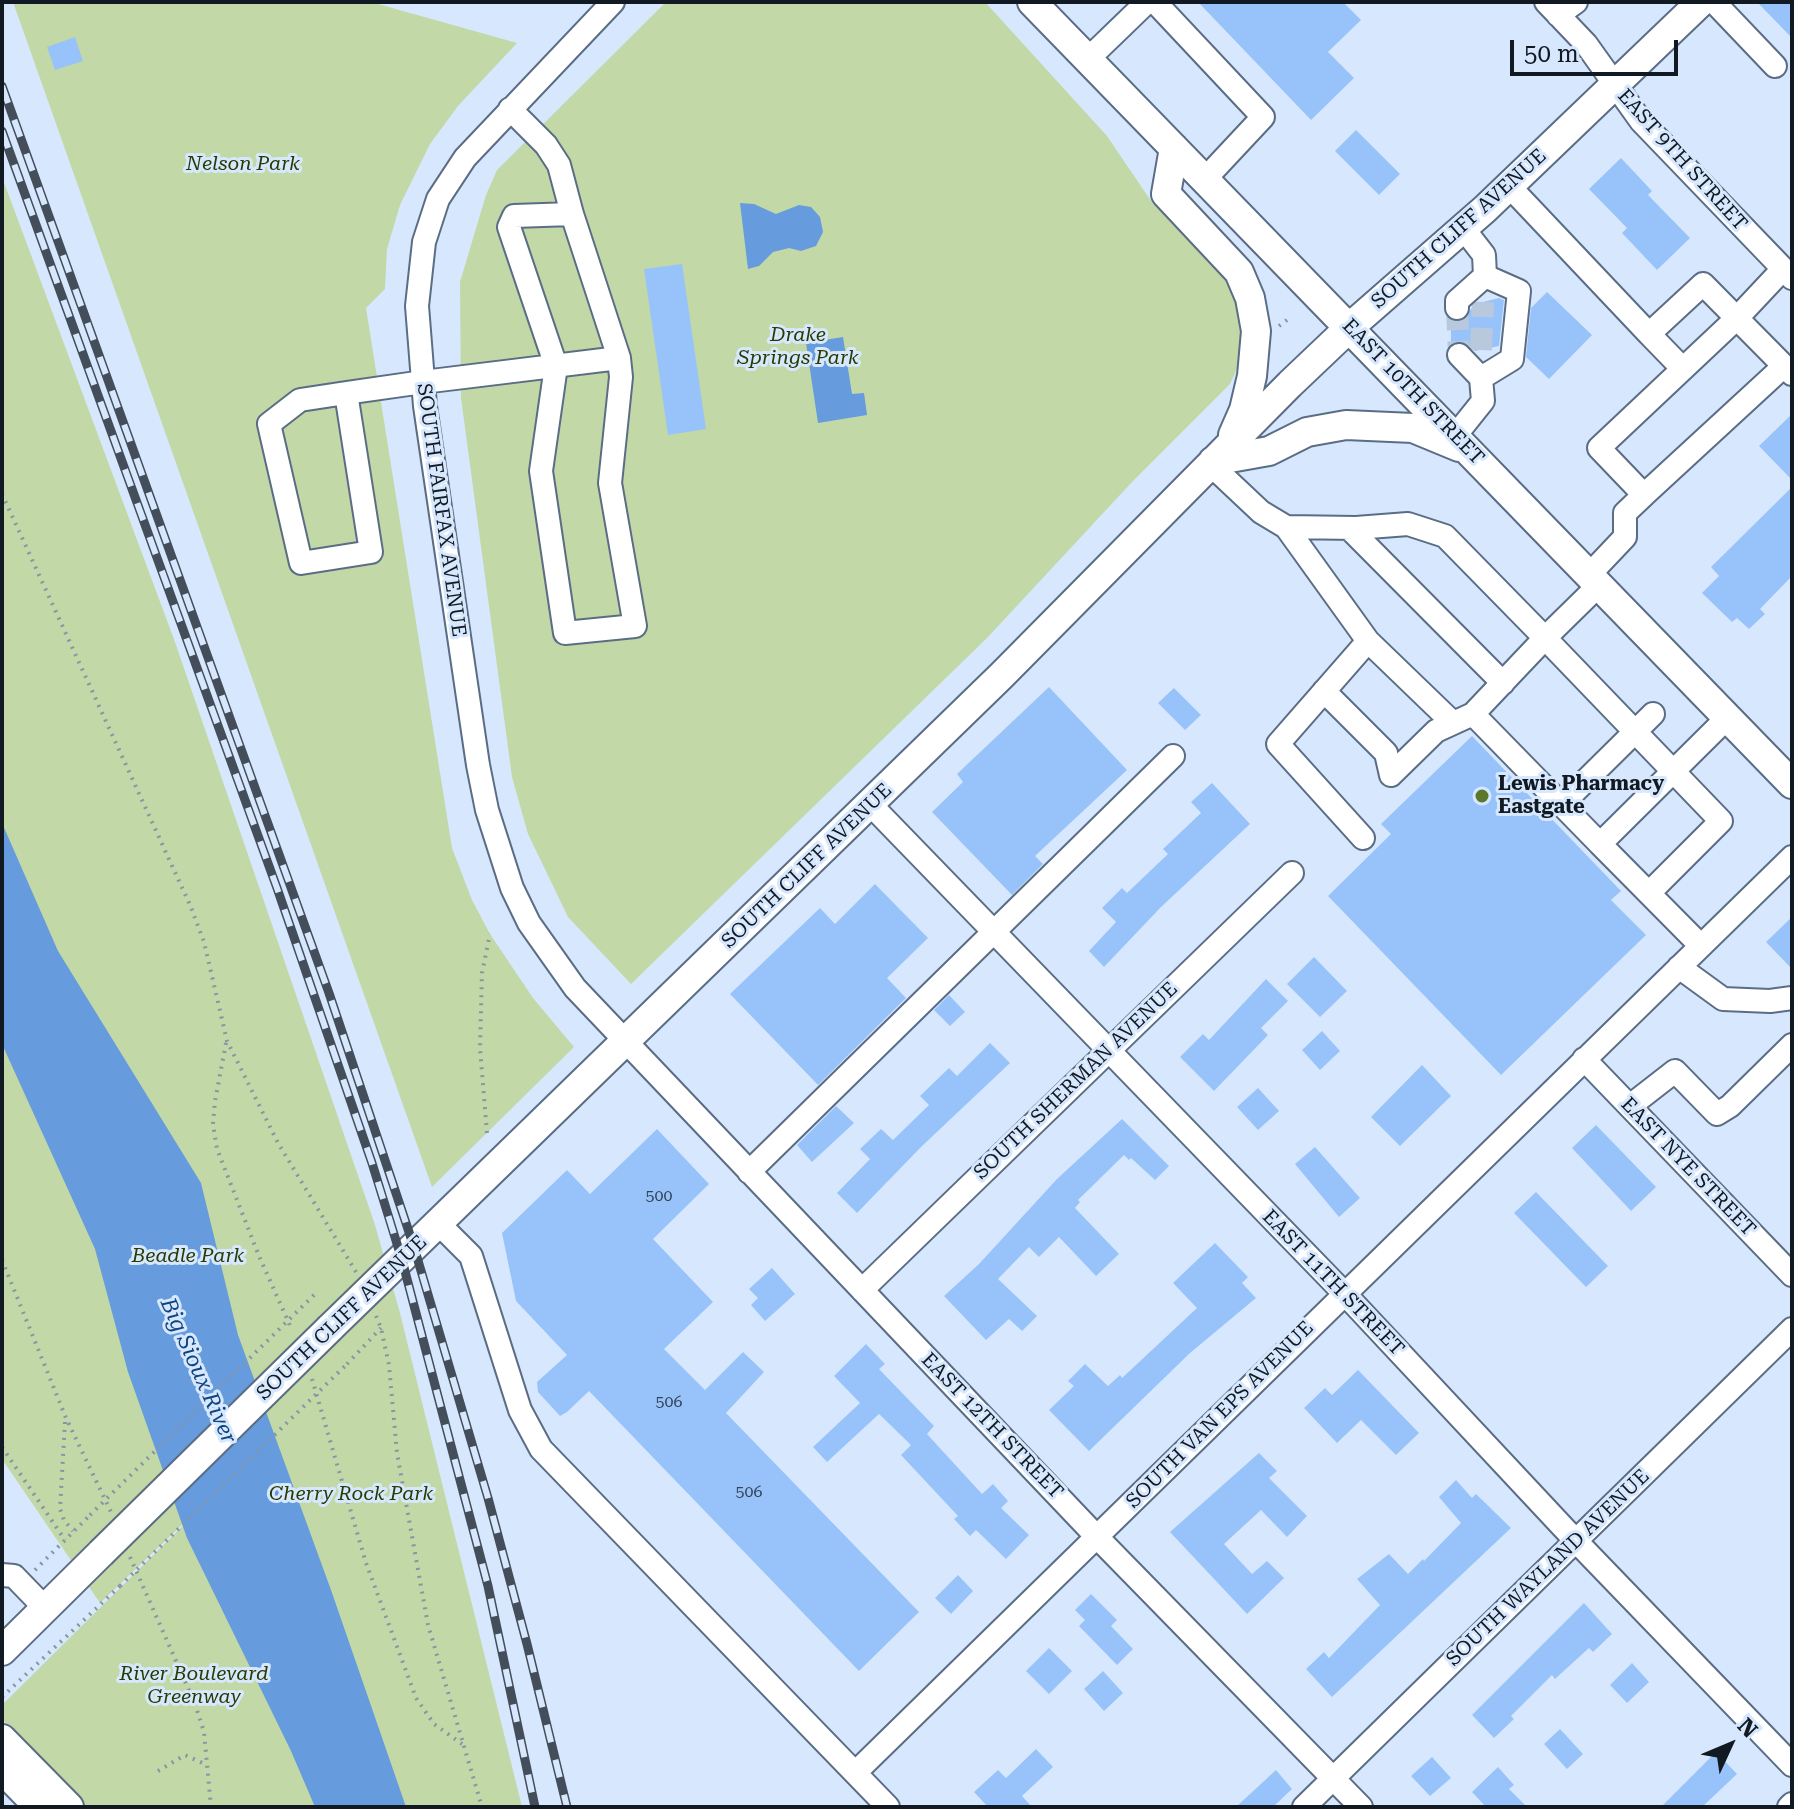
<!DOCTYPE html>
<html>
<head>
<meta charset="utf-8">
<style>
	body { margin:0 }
	#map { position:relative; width:1794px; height:1809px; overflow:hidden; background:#d7e8fe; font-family:"Roboto Serif",serif }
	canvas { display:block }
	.frame { position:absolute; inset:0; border:4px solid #111922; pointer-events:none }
	.north { position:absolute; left:1690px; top:1705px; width:80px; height:80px; -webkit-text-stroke:6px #d7e8fe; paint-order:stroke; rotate:46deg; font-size:22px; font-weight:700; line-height:32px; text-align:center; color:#111922 }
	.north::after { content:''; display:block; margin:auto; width:28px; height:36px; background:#111922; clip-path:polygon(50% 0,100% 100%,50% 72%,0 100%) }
	.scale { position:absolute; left:1510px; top:40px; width:168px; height:36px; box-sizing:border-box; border:4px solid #111922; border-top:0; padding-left:10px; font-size:24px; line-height:28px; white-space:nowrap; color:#111922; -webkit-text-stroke:6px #d7e8fe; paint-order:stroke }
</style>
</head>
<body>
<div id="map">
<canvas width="1794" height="1809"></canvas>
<div class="frame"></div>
<div class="north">N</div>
<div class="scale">50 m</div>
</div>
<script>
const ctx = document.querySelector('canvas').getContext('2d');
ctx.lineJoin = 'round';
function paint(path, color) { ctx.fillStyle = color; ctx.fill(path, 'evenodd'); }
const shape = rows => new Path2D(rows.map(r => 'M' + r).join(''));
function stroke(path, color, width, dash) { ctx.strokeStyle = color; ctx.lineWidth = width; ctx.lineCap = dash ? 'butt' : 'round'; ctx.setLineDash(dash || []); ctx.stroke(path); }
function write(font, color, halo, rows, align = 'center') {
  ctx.font = font + ' "Roboto Serif",serif'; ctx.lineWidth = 6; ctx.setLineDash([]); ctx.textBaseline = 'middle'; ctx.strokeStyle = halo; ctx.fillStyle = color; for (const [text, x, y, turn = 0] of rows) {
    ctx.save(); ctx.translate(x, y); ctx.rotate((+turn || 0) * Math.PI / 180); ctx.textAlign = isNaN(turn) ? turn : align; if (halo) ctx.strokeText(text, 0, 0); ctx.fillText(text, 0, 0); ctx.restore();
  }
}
paint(shape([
	[13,2,371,2,517,43,458,106,430,144,400,205,387,249,385,289,366,308,452,848,472,900,490,934,533,998,574,1047,432,1187],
	[666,2,985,2,1107,136,1151,201,1221,274,1233,293,1245,331,1242,358,1230,384,1133,481,987,638,631,984,568,917,528,834,512,777,461,398,460,282,486,195,497,170],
	[2,177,175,642,375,1225,400,1313,522,1807,81,1807,2,1719,2,1705,224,1485,100,1603,2,1459]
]), '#c2d8a6');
paint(shape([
	[740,203,754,204,776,214,799,205,811,207,820,217,823,232,816,246,801,251,789,248,773,252,759,266,748,269],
	[843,337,852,394,864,393,867,415,818,423,806,343],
	[2,823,58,951,201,1183,238,1335,331,1590,406,1807,315,1807,291,1751,187,1538,128,1372,95,1249,2,1044]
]), '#669bdd');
paint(shape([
	[1198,2,1343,2,1361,20,1328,52,1354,78,1311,120],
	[1757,2,1792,2,1792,38],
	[75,37,83,61,55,70,47,47],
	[1356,130,1400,174,1379,195,1335,151],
	[1621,158,1652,191,1648,195,1690,238,1657,270,1622,233,1627,228,1589,189],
	[682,264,706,429,668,435,644,269],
	[1547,292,1592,335,1549,379,1526,357,1531,308],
	[1499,298,1504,300,1499,346,1475,351,1464,342,1451,344,1451,321,1463,320,1475,304],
	[1792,414,1792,480,1759,446],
	[1792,487,1792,576,1760,609,1765,614,1749,629,1737,618,1732,622,1702,593,1719,576,1711,567],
	[1049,687,1127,770,1035,856,1043,864,1012,895,932,812,963,782,957,774],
	[1174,688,1201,715,1185,730,1158,703],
	[1472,736,1621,891,1611,900,1646,935,1501,1075,1328,896,1391,834,1381,824],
	[1212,783,1250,824,1161,907,1104,967,1089,951,1116,922,1102,908,1122,888,1127,893,1168,854,1163,849,1201,813,1191,802],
	[875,884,928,938,887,978,906,998,818,1085,730,994,820,908,835,924],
	[1792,917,1792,969,1766,942],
	[1314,957,1347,991,1320,1017,1287,984],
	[1266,979,1288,1001,1261,1028,1268,1035,1214,1091,1180,1057,1203,1034,1209,1040],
	[949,995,965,1012,950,1026,934,1010],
	[1322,1031,1340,1051,1320,1070,1302,1050],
	[990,1043,1010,1063,921,1147,857,1213,837,1193,870,1159,860,1149,881,1129,893,1140,929,1105,920,1096,949,1068,957,1076],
	[1422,1065,1451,1096,1400,1146,1371,1117],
	[1258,1088,1279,1111,1258,1130,1237,1107],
	[836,1106,854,1123,812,1162,797,1145],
	[1122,1119,1169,1166,1155,1180,1131,1158,1129,1160,1124,1155,1078,1200,1080,1202,1075,1208,1119,1254,1096,1276,1059,1237,1039,1257,1029,1247,998,1279,1037,1316,1022,1331,1009,1319,986,1340,944,1296,979,1264,1057,1179],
	[1596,1125,1656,1187,1631,1211,1572,1148],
	[657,1129,709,1184,653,1239,713,1302,664,1349,705,1390,743,1352,764,1372,726,1413,919,1612,859,1671,589,1391,567,1412,560,1416,538,1392,537,1382,567,1355,516,1301,502,1233,567,1170,590,1194],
	[1315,1147,1360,1198,1339,1217,1295,1164],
	[1536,1192,1608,1266,1586,1287,1514,1213],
	[1215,1243,1248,1277,1242,1283,1256,1298,1190,1353,1089,1451,1049,1410,1074,1386,1068,1381,1085,1364,1108,1386,1120,1375,1122,1378,1197,1308,1173,1283],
	[772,1268,795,1294,765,1321,751,1305,758,1298,749,1289],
	[866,1344,885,1364,879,1369,934,1426,927,1434,982,1494,993,1484,1008,1501,1001,1508,1029,1535,1006,1559,976,1530,970,1536,954,1519,958,1516,901,1455,911,1445,879,1414,827,1462,813,1447,860,1403,834,1376],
	[1358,1370,1419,1433,1396,1455,1361,1420,1337,1443,1304,1408,1325,1388,1332,1395],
	[1259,1453,1277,1471,1269,1478,1307,1516,1287,1537,1261,1510,1224,1544,1252,1574,1267,1561,1284,1578,1247,1614,1170,1532],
	[1456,1480,1472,1498,1476,1494,1511,1528,1332,1697,1306,1669,1324,1652,1329,1658,1380,1605,1357,1579,1389,1554,1408,1574,1423,1559,1424,1561,1461,1523,1439,1497],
	[958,1575,973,1591,951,1614,935,1598],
	[1091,1594,1117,1620,1111,1626,1133,1649,1117,1665,1079,1626,1085,1620,1075,1610],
	[1584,1603,1612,1634,1593,1652,1589,1648,1555,1679,1552,1675,1511,1716,1514,1719,1494,1738,1472,1715],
	[1049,1648,1072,1671,1049,1694,1026,1671],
	[1632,1663,1649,1682,1627,1703,1610,1685],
	[1103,1671,1123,1693,1104,1711,1084,1689],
	[1560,1729,1583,1754,1567,1769,1544,1744],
	[1036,1749,1053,1767,1022,1796,1032,1807,988,1807,974,1792,998,1770,1006,1778],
	[1716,1752,1737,1774,1702,1807,1661,1807],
	[1432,1757,1451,1778,1430,1796,1411,1776],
	[1498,1767,1514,1785,1509,1789,1527,1807,1486,1807,1472,1792],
	[1276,1770,1292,1789,1273,1807,1236,1807]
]), '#98c3fa');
stroke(shape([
	[1457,308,1459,355],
	[1481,350,1483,302]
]), '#b9c9dd', 22, [22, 11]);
const minor = shape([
	[613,2,465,158,438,199,424,242,417,306,425,406,478,765,487,810,512,888,529,923,575,988,1097,1537,1361,1807],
	[1155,2,1263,117,1205,179],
	[1546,2,1586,44,1641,121,1792,278],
	[1714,2,1775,66],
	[1558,15,1576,2],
	[1088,59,1147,2],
	[510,109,546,145,559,165,572,214,619,358,621,377,610,483,635,626,565,633,541,471,556,366,509,227,514,216,572,214],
	[1509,186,1649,334,1703,284,1792,374],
	[1783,269,1737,318,1599,448,1644,495,1784,366],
	[1457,308,1457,301,1485,276],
	[1649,334,1683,369],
	[1459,355,1481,378],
	[346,393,371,552,301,563,269,424,300,400,346,393,423,382,619,358],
	[1455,436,1483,401,1481,378,1512,359,1519,291,1485,276,1484,255,1463,228],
	[1210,464,1261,512,1286,527,1356,528,1408,524,1445,536,1545,638,1599,585],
	[1286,527,1368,641,1452,722],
	[1349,528,1503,683],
	[1589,575,1625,537,1625,513,1644,495],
	[1324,691,1386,753,1391,775],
	[1473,714,1600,844],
	[1391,775,1436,731,1473,714,1545,638,1721,821,1649,893],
	[870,804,1344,1293,1575,1540,1792,1765],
	[1562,804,1653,714],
	[1363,838,1278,744,1368,641],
	[1701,946,1600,844,1727,718],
	[1679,967,1723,999,1770,1001,1792,998],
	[1584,1059,1792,1275],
	[1630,1106,1675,1071,1717,1114,1730,1106,1792,1045],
	[749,1172,1173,756],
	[439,1224,471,1256,520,1410,541,1449,888,1807],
	[862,1290,1292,873],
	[2,1575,14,1576,45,1608],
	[855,1773,1792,857],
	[1304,1807,1792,1329],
	[1789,1807,1792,1804]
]);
const major = shape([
	[1032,2,1792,784],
	[1174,148,1166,194,1239,272,1250,298,1256,331,1252,376,1244,410,1233,435],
	[1213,461,1269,451,1307,432,1346,425,1413,428,1459,447],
	[330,1328,1002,675,1290,384,1350,327,1485,209,1701,2],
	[2,1651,101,1553],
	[2,1739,69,1807],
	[2,1769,39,1807]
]);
stroke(minor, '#5a6d85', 26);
stroke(major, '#5a6d85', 32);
stroke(shape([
	[1279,326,1287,320],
	[2,494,190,905,204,942,227,1041,278,1143,356,1272],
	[226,1043,215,1101,213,1124,217,1149,259,1256,292,1330],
	[487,1133,480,1048,482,973,490,934],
	[2,1260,66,1418,111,1512],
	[376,1316,381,1328,389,1365,397,1453,428,1625,482,1807],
	[347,1364,381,1328],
	[312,1379,366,1563,416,1698,434,1724,462,1744],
	[65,1422,60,1509,64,1520,73,1531],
	[2,1447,65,1540],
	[130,1557,195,1704,204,1732,211,1807],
	[35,1570,90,1515],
	[2,1697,120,1586],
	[158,1771,185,1755,207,1765]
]), '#8795a6', 4, [2, 6]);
stroke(minor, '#fff', 22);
stroke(major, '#fff', 28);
const rail = shape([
	[2,86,329,993,414,1247,488,1498,527,1644,567,1807],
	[2,131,277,888,372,1163,402,1260,488,1586,535,1807]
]);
stroke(rail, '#444e5a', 9);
stroke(rail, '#d7e8fe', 6, [18]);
const majorBridge = shape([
	[101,1553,330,1328]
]);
stroke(majorBridge, '#5a6d85', 32, []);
stroke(shape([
	[90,1515,315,1294],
	[120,1586,347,1364]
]), '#8795a6', 4, [2, 6]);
stroke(majorBridge, '#fff', 28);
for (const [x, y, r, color] of [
	[1482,796,8,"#5b772c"]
]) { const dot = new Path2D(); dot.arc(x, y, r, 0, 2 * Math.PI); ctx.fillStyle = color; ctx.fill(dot); stroke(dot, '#d7e8fe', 3); }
write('16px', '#334458', null, [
	["500",659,1196],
	["506",669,1402],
	["506",749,1492]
]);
write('20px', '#111922', '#d7e8fe', [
	["EAST 9TH STREET",1682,160,48],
	["SOUTH CLIFF AVENUE",1459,229,-42],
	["EAST 10TH STREET",1413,392,46],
	["SOUTH FAIRFAX AVENUE",441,510,82],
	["SOUTH CLIFF AVENUE",807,866,-44],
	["SOUTH SHERMAN AVENUE",1076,1081,-44],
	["EAST NYE STREET",1688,1167,46],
	["EAST 11TH STREET",1333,1283,46],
	["SOUTH CLIFF AVENUE",342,1318,-44],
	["SOUTH VAN EPS AVENUE",1220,1415,-45],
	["EAST 12TH STREET",992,1426,46],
	["SOUTH WAYLAND AVENUE",1548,1568,-44]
]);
write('italic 20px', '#283b00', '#d7e8fe', [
	["Nelson Park",243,164],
	["Drake",798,335],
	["Springs Park",798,358],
	["Beadle Park",188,1256],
	["Cherry Rock Park",351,1494],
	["River Boulevard",194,1674],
	["Greenway",194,1697]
]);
write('bold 20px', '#111922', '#d7e8fe', [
	["Lewis Pharmacy",1498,784],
	["Eastgate",1498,807]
], 'left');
write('italic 22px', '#0e4480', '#d7e8fe', [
	["Big Sioux River",198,1371,66]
]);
</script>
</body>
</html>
